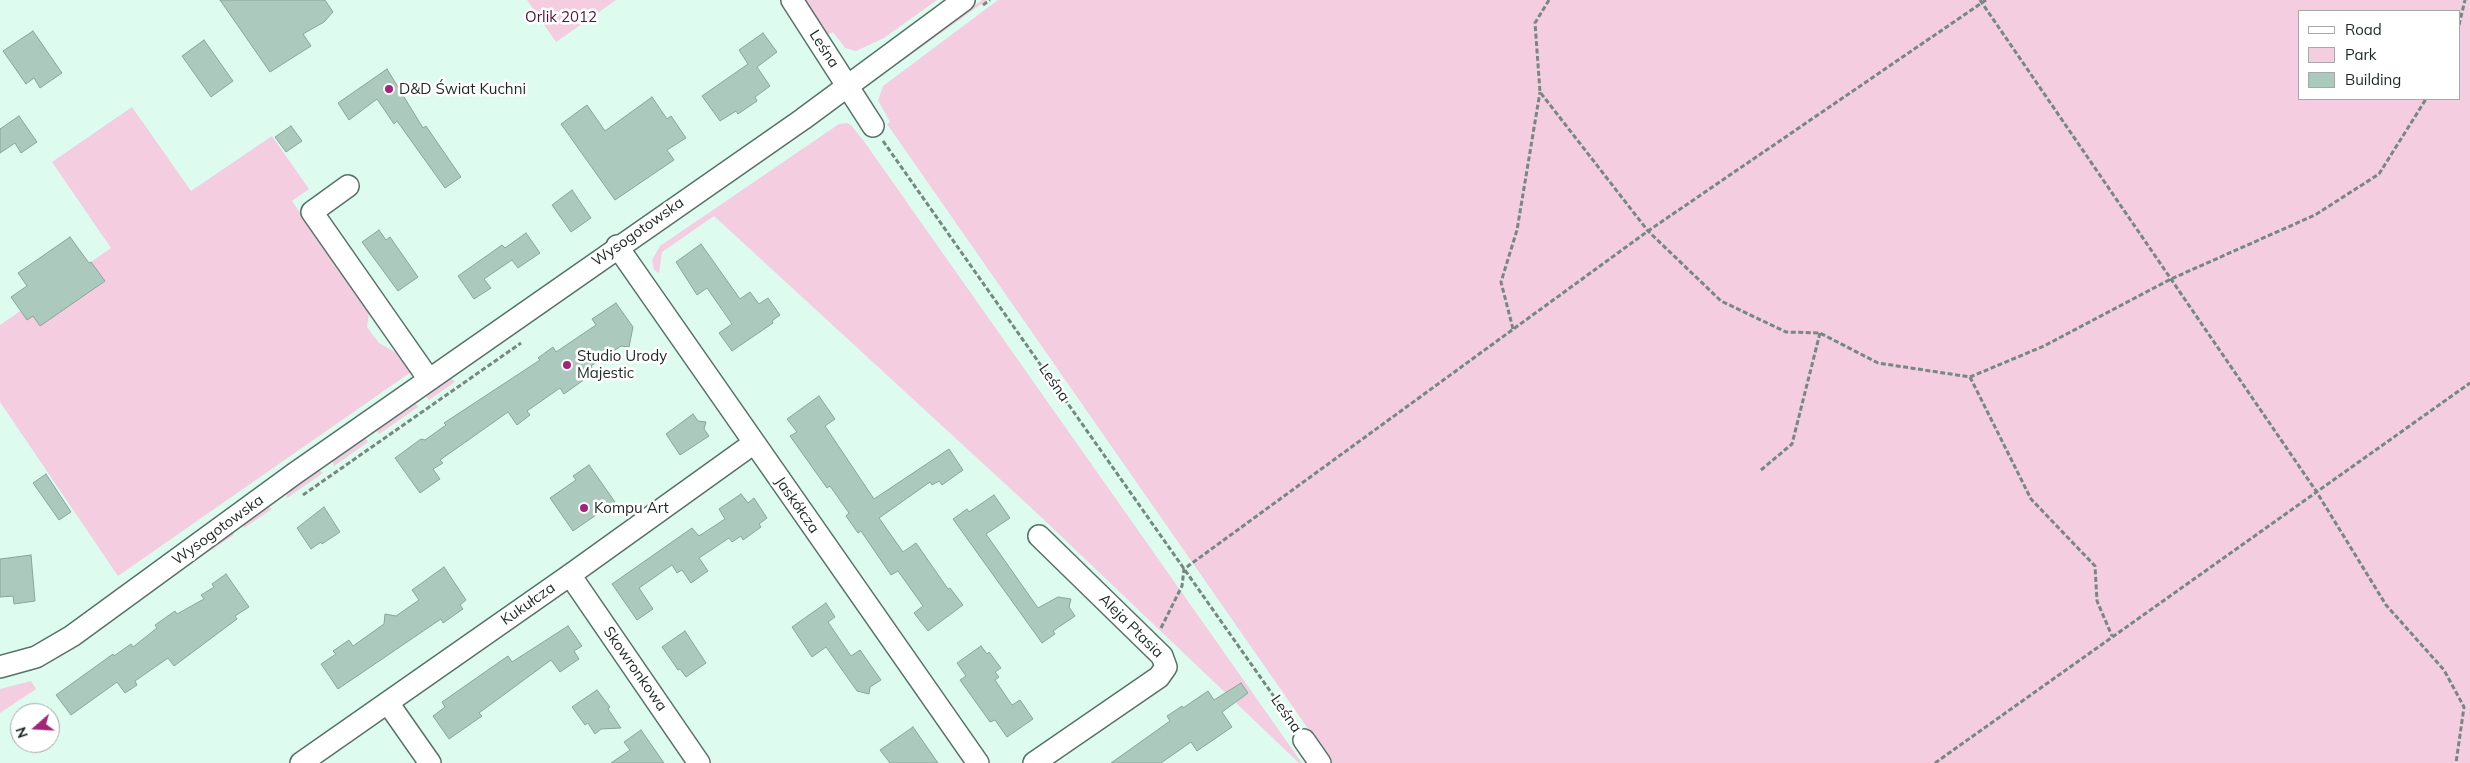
<!DOCTYPE html>
<html>
<head>
<meta charset="utf-8">
<style>
	body { margin:0 }
	#map { position:relative; width:2470px; height:763px; overflow:hidden; background:#ddfbef; font-family:Mulish,sans-serif }
	canvas { display:block }
	.legend { position:absolute; left:2298px; top:10px; width:162px; height:90px; box-sizing:border-box; background:#fff; border:1px solid #a5a9a8; margin:0; padding:6px 9px; list-style:none; font-size:15px; color:#1e2925 }
	.legend li { display:flex; align-items:center; gap:10px; height:25px }
	.legend b { width:25px; border:1px solid #a5a9a8 }
	.north { position:absolute; left:10px; top:703px; width:50px; height:50px; box-sizing:border-box; background:#fff; border:1px solid #a5a9a8; border-radius:50%; rotate:251deg; font-size:14px; font-weight:700; line-height:20px; text-align:center; color:#1e2925 }
	.north::after { content:''; display:block; margin:auto; width:18px; height:22px; background:#a32577; clip-path:polygon(50% 0,100% 100%,50% 72%,0 100%) }
</style>
</head>
<body>
<div id="map">
<canvas width="2470" height="763"></canvas>
<ul class="legend">
<li><b style="height:6px;background:#fff"></b>Road</li>
<li><b style="height:14px;background:#f4cde1"></b>Park</li>
<li><b style="height:14px;background:#acc9bd"></b>Building</li>
</ul>
<div class="north">N</div>
</div>
<script>
const ctx = document.querySelector('canvas').getContext('2d');
ctx.lineJoin = 'round';
function paint(path, color) { ctx.fillStyle = color; ctx.fill(path, 'evenodd'); }
const shape = rows => new Path2D(rows.map(r => 'M' + r).join(''));
function stroke(path, color, width, dash) { ctx.strokeStyle = color; ctx.lineWidth = width; ctx.lineCap = dash ? 'butt' : 'round'; ctx.setLineDash(dash || []); ctx.stroke(path); }
function write(font, color, halo, rows, align = 'center') {
  ctx.font = font + ' Mulish,sans-serif'; ctx.lineWidth = 5; ctx.setLineDash([]); ctx.textBaseline = 'middle'; ctx.strokeStyle = halo; ctx.fillStyle = color; for (const [text, x, y, turn = 0] of rows) {
    ctx.save(); ctx.translate(x, y); ctx.rotate((+turn || 0) * Math.PI / 180); ctx.textAlign = isNaN(turn) ? turn : align; if (halo) ctx.strokeText(text, 0, 0); ctx.fillText(text, 0, 0); ctx.restore();
  }
}
paint(shape([
	[527,0,616,0,556,42],
	[802,0,937,0,884,38,856,51,845,48,833,32,825,36],
	[982,0,987,0,898,64,896,62],
	[998,0,2470,0,2470,763,1332,763,887,124,890,122,878,100,883,86],
	[2299,11,2459,11,2459,99,2299,99],
	[132,107,191,191,272,136,309,189,292,201,369,313,367,327,379,343,395,352,411,372,118,576,0,402,0,325,111,248,52,162],
	[847,123,851,125,863,140,1302,763,1299,763,1039,515,714,216,662,252,659,273,654,270,652,260,660,246,839,124],
	[809,126,811,128,645,242],
	[449,375,455,382,429,400,425,395],
	[415,402,418,407,379,434,376,430],
	[361,437,365,437,368,442,334,466,331,458],
	[317,468,323,473,287,498,286,491],
	[266,505,272,509,244,528,243,522],
	[232,532,234,535,190,564,192,560],
	[31,681,36,689,0,713,0,689]
]), '#f4cde1');
const building = shape([
	[220,0,325,0,333,12,324,22,303,34,311,46,270,72,220,0],
	[33,31,62,73,40,88,34,78,26,84,3,51,33,31],
	[763,33,777,52,757,67,770,86,755,97,757,101,738,114,736,111,720,121,702,96,748,64,739,50,763,33],
	[204,40,233,81,211,97,182,56,204,40],
	[387,69,423,128,426,126,461,177,445,188,397,121,394,124,377,99,349,120,338,103,387,69],
	[652,97,667,119,671,116,686,138,667,150,674,160,615,200,561,124,587,105,605,131,652,97],
	[19,116,37,142,21,153,15,143,0,153,0,129,19,116],
	[291,126,302,141,286,152,275,137,291,126],
	[572,190,591,218,571,232,552,205,572,190],
	[379,230,386,240,390,237,418,277,398,291,362,242,379,230],
	[526,233,540,253,518,268,512,260,484,279,491,288,474,299,458,276,502,245,505,248,526,233],
	[70,237,89,263,91,262,105,281,40,326,33,316,27,320,11,297,27,286,18,273,70,237],
	[701,244,740,299,750,292,759,304,768,298,780,315,772,321,773,323,732,351,719,333,732,324,707,288,697,295,676,262,701,244],
	[616,303,633,327,629,347,621,346,591,366,595,372,564,394,560,388,527,411,530,415,517,425,508,412,440,460,443,463,433,469,440,479,420,493,395,458,421,439,425,440,446,425,444,423,540,360,538,358,553,347,556,352,596,325,592,319,616,303],
	[819,396,835,419,825,426,874,499,949,449,963,470,942,485,939,481,932,485,930,482,879,518,903,552,916,543,948,589,950,588,963,605,928,631,914,613,923,606,898,571,891,575,861,531,858,533,846,516,849,513,830,486,827,488,790,436,797,432,787,419,819,396],
	[693,414,698,421,706,422,704,429,709,436,680,455,666,434,693,414],
	[589,465,615,502,573,531,550,498,576,480,573,476,589,465],
	[46,474,71,512,59,520,33,483,46,474],
	[741,494,748,503,754,498,767,518,759,524,761,527,743,540,741,536,732,542,729,538,699,558,708,571,691,583,682,570,677,573,672,565,639,588,653,609,637,620,612,584,692,528,699,536,725,519,719,509,741,494],
	[994,495,1010,518,986,534,1038,608,1058,597,1071,599,1069,607,1075,616,1053,631,1055,634,1042,643,953,519,967,509,969,512,994,495],
	[324,507,340,532,322,544,321,542,311,549,297,528,324,507],
	[31,555,35,601,14,604,13,596,0,597,0,559,31,555],
	[444,567,466,600,460,605,463,609,443,623,441,619,435,623,338,689,321,664,336,654,333,651,349,640,353,646,384,624,385,614,396,616,419,600,412,590,444,567],
	[226,574,249,607,235,616,237,619,174,666,168,658,135,681,137,685,125,693,117,682,71,715,56,695,113,654,114,656,131,644,133,647,157,628,155,625,175,611,177,614,204,599,201,595,214,587,212,584,226,574],
	[826,603,835,617,828,622,851,656,860,650,881,680,870,687,869,694,857,691,826,647,812,657,792,627,826,603],
	[568,626,582,646,574,651,579,659,560,672,551,660,479,713,482,716,449,739,433,716,445,707,442,702,508,656,512,662,568,626],
	[685,631,706,663,686,677,680,669,678,670,662,647,685,631],
	[981,646,987,654,989,652,1001,668,995,672,999,677,995,680,1012,705,1020,700,1033,719,1007,737,995,720,990,722,960,680,966,676,957,663,981,646],
	[1241,683,1248,693,1222,712,1232,727,1197,751,1191,742,1161,763,1111,763,1170,721,1167,716,1182,706,1183,708,1208,691,1214,700,1241,683],
	[597,690,610,707,608,709,621,728,601,729,595,734,588,723,585,725,572,707,597,690],
	[913,727,938,763,890,763,880,750,913,727],
	[641,730,664,763,611,763,630,750,624,742,641,730]
]);
paint(building, '#acc9bd');
stroke(building, '#8aa69b', 1);
const street = shape([
	[792,0,873,126],
	[348,186,312,212,428,378],
	[617,246,978,763],
	[570,575,699,763],
	[0,667,36,657,72,636,294,474,803,119,964,0],
	[388,703,430,763],
	[1304,740,1320,763],
	[301,763,570,575,754,443],
	[1034,763,1159,677,1166,667,1162,656,1039,536]
]);
stroke(street, '#577268', 24);
stroke(shape([
	[1549,0,1535,23,1540,92,1648,231,1721,301,1786,332,1820,333,1878,363,1970,377,2044,346,2171,279,2315,215,2379,174,2426,99],
	[1980,0,2316,491,2386,605,2444,670,2464,707,2456,763],
	[983,5,990,0],
	[2459,25,2465,0],
	[883,141,1294,725],
	[1513,329,1501,282,1517,230,1540,92],
	[1970,377,2031,499,2095,566,2097,601,2112,636],
	[1761,470,1792,444,1820,333],
	[303,495,521,343],
	[1161,628,1182,586,1184,569,1648,231,1986,0],
	[1935,763,2470,383]
]), '#758881', 3, [5, 2.5]);
stroke(street, '#fff', 21);
for (const [x, y, r, color] of [
	[389,89,5,"#a32577"],
	[567,365,5,"#a32577"],
	[584,508,5,"#a32577"]
]) { const dot = new Path2D(); dot.arc(x, y, r, 0, 2 * Math.PI); ctx.fillStyle = color; ctx.fill(dot); stroke(dot, '#fff', 2); }
write('15px', '#52143c', '#fff', [
	["Orlik 2012",561,17]
]);
write('15px', '#1e2925', '#fff', [
	["Leśna",824,49,57],
	["Wysogotowska",638,232,-35],
	["Leśna",1054,383,55],
	["Jaskółcza",797,505,55],
	["Wysogotowska",218,530,-36],
	["Kukułcza",528,604,-35],
	["Aleja Ptasia",1131,626,45],
	["Skowronkowa",635,669,55],
	["Leśna",1286,714,55]
]);
write('15px', '#1e2925', '#fff', [
	["D&D Świat Kuchni",399,89],
	["Studio Urody",577,356],
	["Majestic",577,373],
	["Kompu Art",594,508]
], 'left');
</script>
</body>
</html>
